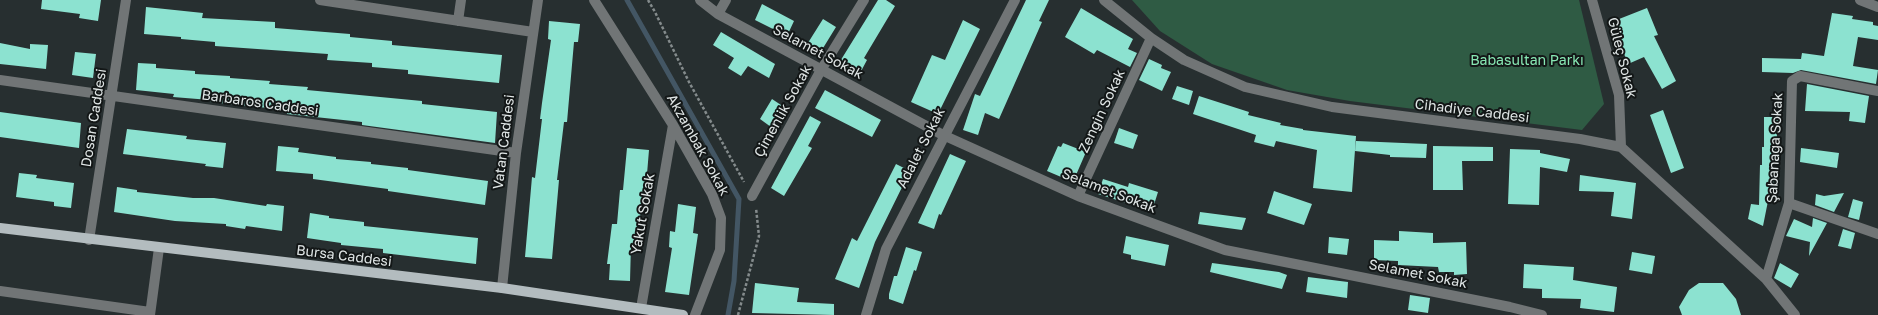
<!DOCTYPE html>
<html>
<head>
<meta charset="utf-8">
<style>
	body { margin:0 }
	canvas { display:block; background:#272f30 }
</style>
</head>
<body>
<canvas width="1878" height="315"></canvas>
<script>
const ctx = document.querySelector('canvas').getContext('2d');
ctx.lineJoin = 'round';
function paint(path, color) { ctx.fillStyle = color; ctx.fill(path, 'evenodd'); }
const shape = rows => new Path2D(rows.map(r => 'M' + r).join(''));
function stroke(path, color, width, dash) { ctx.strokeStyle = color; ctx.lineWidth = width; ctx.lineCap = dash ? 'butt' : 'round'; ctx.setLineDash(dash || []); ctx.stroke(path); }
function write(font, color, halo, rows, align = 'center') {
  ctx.font = font + ' "Golos Text",sans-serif'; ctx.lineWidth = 4; ctx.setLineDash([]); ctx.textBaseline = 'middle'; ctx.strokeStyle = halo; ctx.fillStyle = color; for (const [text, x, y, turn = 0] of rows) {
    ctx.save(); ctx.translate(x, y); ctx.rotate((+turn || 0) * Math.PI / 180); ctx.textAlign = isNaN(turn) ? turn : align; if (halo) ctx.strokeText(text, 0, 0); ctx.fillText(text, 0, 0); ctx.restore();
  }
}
paint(shape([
	[1132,0,1579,0,1604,104,1582,130,1350,101,1287,90,1212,64,1160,31]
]), '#2f5b44');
stroke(shape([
	[627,0,739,199,734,281,728,315]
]), '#435664', 5);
paint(shape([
	[42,0,101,0,98,21,79,18,80,14,41,9],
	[878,0,886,0,895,6,864,58,867,60,859,75,839,63],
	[1026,0,1049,0,1039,21,1042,22,999,119,985,113,978,135,963,130,975,94,980,96],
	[762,4,794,21,787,36,755,20],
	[146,7,203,13,202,18,275,22,275,28,350,34,350,37,392,41,392,45,502,55,499,83,408,74,408,70,372,67,372,63,327,60,328,54,215,46,215,42,181,39,181,37,144,34],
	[1081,8,1133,39,1128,49,1137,53,1130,67,1097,50,1094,54,1065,37],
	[1647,8,1658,35,1654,36,1676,81,1662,89,1644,57,1628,64,1615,30,1618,29,1614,21],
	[1832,13,1853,16,1852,19,1873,22,1873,25,1878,26,1878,40,1858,37,1853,66,1878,70,1876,84,1801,70,1793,73,1762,72,1762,58,1801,59,1802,53,1824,56],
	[823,19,836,27,820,53,818,52,817,53,806,46],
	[963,20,980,29,938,114,911,102,932,55,945,60],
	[549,21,580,24,578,42,574,42,567,122,564,122,557,180,559,180,552,259,525,257,532,177,535,178,542,119,540,119,542,103,551,40,548,39],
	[721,32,775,64,769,78,748,66,741,76,728,68,734,58,713,45],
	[0,43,30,49,30,44,48,45,46,69,0,64],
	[75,52,96,54,93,78,72,75],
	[1149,59,1162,65,1161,68,1171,72,1162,91,1139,80],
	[138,63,156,64,156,68,195,71,195,74,230,76,230,78,270,81,269,84,308,87,307,90,422,101,422,104,497,112,495,143,362,125,362,122,287,114,288,110,210,102,210,100,173,97,174,94,136,90],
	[1807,84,1869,96,1865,123,1849,121,1850,112,1805,111],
	[1177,86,1193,91,1189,105,1172,99],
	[825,90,881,120,872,137,815,108],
	[1199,96,1249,112,1248,115,1281,123,1280,125,1303,129,1303,130,1356,136,1352,192,1313,188,1317,150,1276,141,1274,147,1254,142,1256,135,1193,114],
	[772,99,784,107,771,127,760,119],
	[1663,110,1684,168,1671,173,1650,115],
	[0,112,81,123,79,148,0,137],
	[810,116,821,122,808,146,812,148,784,196,771,188],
	[1764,117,1778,117,1774,186,1771,186,1763,226,1748,219,1751,204,1759,205,1760,165,1762,165,1762,147,1764,147],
	[1119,128,1138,135,1133,149,1114,143],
	[127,129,187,136,186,139,226,143,223,168,205,166,206,164,123,154],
	[1356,141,1427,144,1426,158,1390,157,1390,155,1355,151],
	[1063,143,1086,152,1073,182,1047,171,1058,146,1061,147],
	[278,146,299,148,298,152,336,157,336,159,371,162,371,164,408,168,408,170,488,181,485,205,388,191,388,189,313,179,313,174,276,171],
	[1433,146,1493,147,1493,161,1462,161,1463,190,1433,190],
	[627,148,649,150,644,210,641,210,636,245,631,244,630,281,609,280,610,264,607,264,612,224,617,224,620,190,623,190],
	[1801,148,1839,153,1837,168,1800,162],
	[1510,149,1540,150,1540,153,1570,159,1567,172,1540,167,1539,205,1508,204],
	[950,154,966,161,941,215,939,214,934,229,918,223],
	[896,164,910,171,875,242,859,288,835,279,852,238,857,241],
	[19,173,37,175,36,178,74,183,71,208,54,206,54,202,16,197],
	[1580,175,1636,183,1632,219,1611,216,1614,192,1579,191],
	[1103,179,1128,187,1129,183,1158,192,1152,211,1098,194],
	[117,187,137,190,137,192,193,198,214,198,266,206,267,204,284,206,282,231,246,226,245,229,226,226,226,224,175,221,114,212],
	[1274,191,1312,204,1304,225,1267,213],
	[1844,193,1834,212,1815,205,1816,194,1824,196],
	[1853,199,1863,202,1859,220,1848,217],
	[678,204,696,207,693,233,698,234,689,295,665,292,672,248,669,247,670,231,675,232],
	[1200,212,1246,218,1242,230,1198,224],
	[310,213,329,216,329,218,364,222,364,226,478,238,476,264,383,253,383,249,341,245,341,243,307,238],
	[1813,218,1827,223,1809,256,1810,242,1786,236,1794,219,1812,227],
	[1843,229,1855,233,1851,249,1838,246],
	[1399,231,1433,233,1433,243,1466,242,1467,274,1454,275,1454,272,1439,272,1438,267,1398,265,1398,261,1374,260,1374,240,1399,241],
	[1126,236,1169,245,1165,266,1131,259,1131,255,1123,253],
	[1329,237,1349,239,1347,255,1328,253],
	[906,247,922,252,916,271,914,270,903,304,889,299,889,294,894,276,897,276],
	[1632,252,1655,256,1652,274,1629,270],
	[1212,263,1279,272,1287,275,1282,289,1210,272],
	[1780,263,1799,274,1791,288,1774,278],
	[1524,264,1574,267,1573,280,1617,287,1614,312,1580,308,1581,299,1542,298,1542,289,1523,288],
	[1308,277,1348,282,1347,298,1306,292],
	[755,283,799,288,797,302,834,304,834,315,752,313],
	[1699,283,1723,283,1736,299,1741,315,1682,315,1679,307,1689,290],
	[1410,295,1430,298,1428,313,1408,310]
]), '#8ce2d0');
stroke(shape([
	[648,0,655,12,689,82,744,182],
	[738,315,759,236,756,208]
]), '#848b8c', 2.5, [3, 2]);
stroke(shape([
	[320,0,533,32],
	[594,0,673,125,712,194,721,218,720,250,695,315],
	[700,0,718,14,943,135,1078,196,1225,250,1510,307,1542,315],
	[1104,0,1151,38,1184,60,1245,87,1332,107,1580,139,1621,147,1766,279,1795,315],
	[1592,0,1619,95,1621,147],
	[1860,0,1878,7],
	[718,14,726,0],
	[458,21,461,0],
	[0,80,516,153],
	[752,196,821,70,864,0],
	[1078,196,1151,38],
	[1789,203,1878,234],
	[89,240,126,0],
	[1766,279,1789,203,1792,81,1800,76,1878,91],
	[502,288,516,153,538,0],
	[0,291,150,312],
	[641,308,673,125],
	[150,315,159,248],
	[866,315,886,249,1015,0]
]), '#717576', 10);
stroke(shape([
	[0,228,502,288,683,315]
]), '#b3bcbf', 10);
write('14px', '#e0e6e6', '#131717', [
	["Selamet Sokak",818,52,28],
	["Güleç Sokak",1622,58,76],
	["Barbaros Caddesi",260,103,8],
	["Çimenlik Sokak",783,111,-61],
	["Zengin Sokak",1102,111,-65],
	["Cihadiye Caddesi",1472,111,7],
	["Dosan Caddesi",94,118,-81],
	["Vatan Caddesi",504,142,-83],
	["Akzambak Sokak",698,145,61],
	["Adalet Sokak",921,148,-63],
	["Şabanağa Sokak",1775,148,-87],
	["Selamet Sokak",1109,191,21],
	["Yakut Sokak",643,214,-80],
	["Bursa Caddesi",344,256,7],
	["Selamet Sokak",1418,274,11]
]);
write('14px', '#88e8b4', '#131717', [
	["Babasultan Parkı",1527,61]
]);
</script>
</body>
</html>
